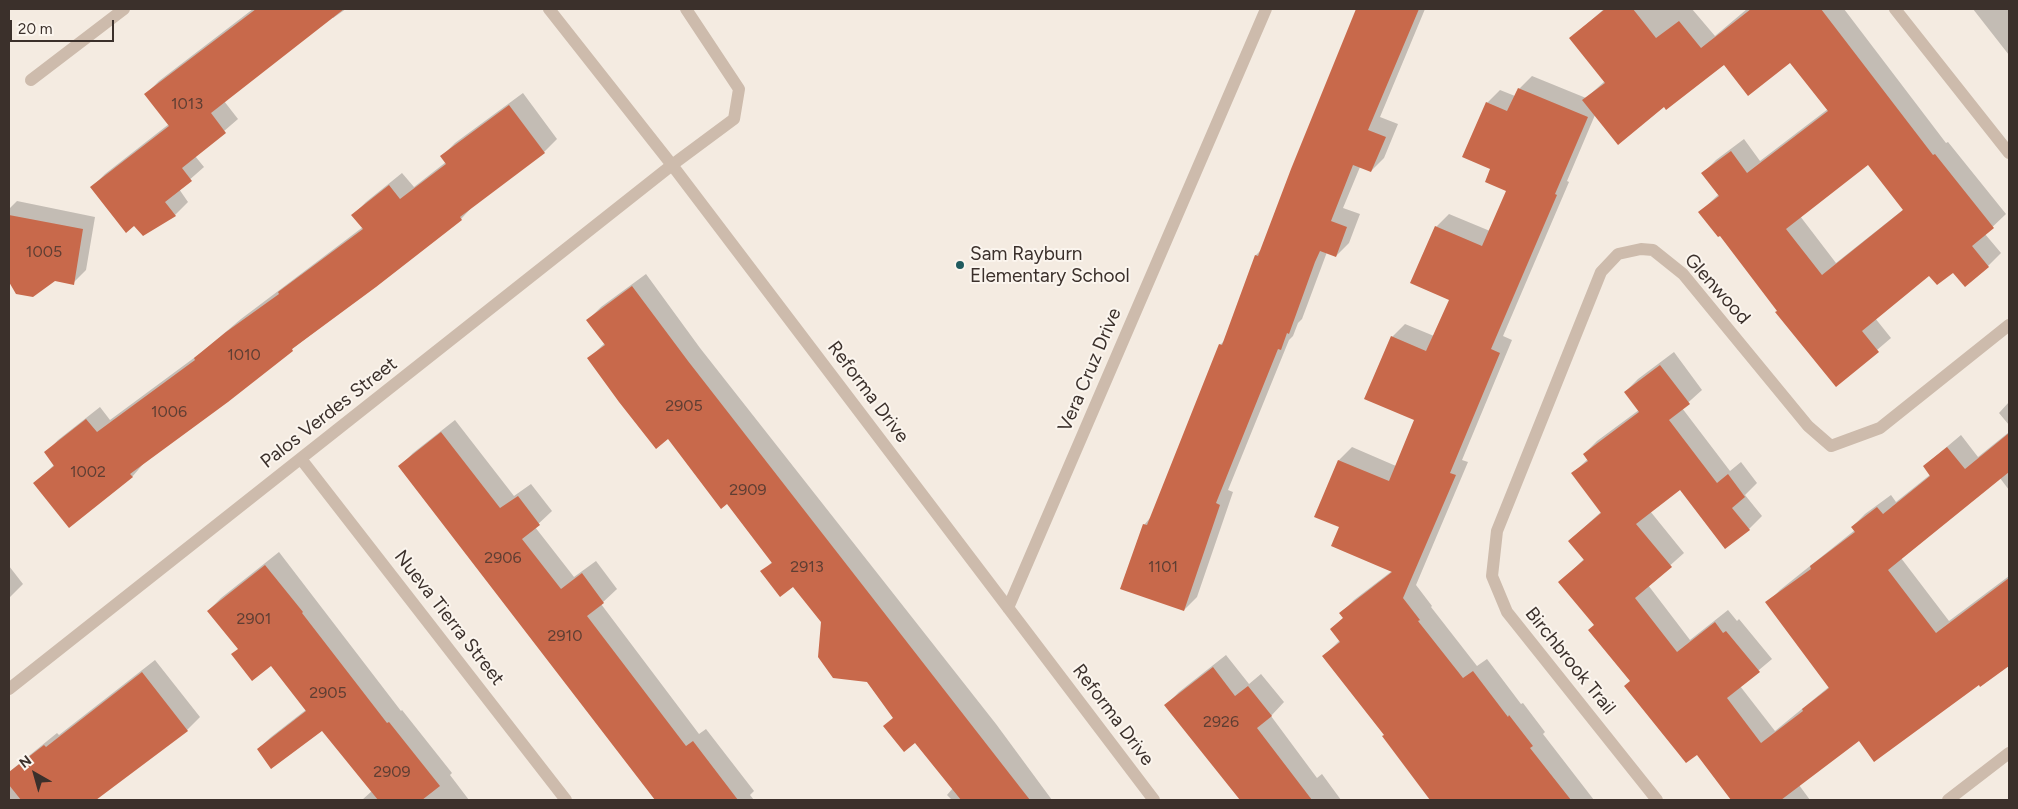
<!DOCTYPE html>
<html>
<head>
<meta charset="utf-8">
<style>
	body { margin:0 }
	#map { position:relative; width:2018px; height:809px; overflow:hidden; background:#f4ebe1; font-family:Figtree,sans-serif }
	canvas { display:block }
	.frame { position:absolute; inset:0; border:10px solid #3b302b; pointer-events:none }
	.north { position:absolute; left:10px; top:749px; width:50px; height:50px; -webkit-text-stroke:4px #fbf5ee; paint-order:stroke; rotate:322deg; font-size:14px; font-weight:700; line-height:20px; text-align:center; color:#3b302b }
	.north::after { content:''; display:block; margin:auto; width:18px; height:22px; background:#3b302b; clip-path:polygon(50% 0,100% 100%,50% 72%,0 100%) }
	.scale { position:absolute; left:10px; top:20px; width:104px; height:22px; box-sizing:border-box; border:2px solid #3b302b; border-top:0; padding-left:6px; font-size:15px; line-height:18px; white-space:nowrap; color:#3b302b; -webkit-text-stroke:4px #fbf5ee; paint-order:stroke }
</style>
</head>
<body>
<div id="map">
<canvas width="2018" height="809"></canvas>
<div class="frame"></div>
<div class="north">N</div>
<div class="scale">20 m</div>
</div>
<script>
const ctx = document.querySelector('canvas').getContext('2d');
ctx.lineJoin = 'round';
function paint(path, color) { ctx.fillStyle = color; ctx.fill(path, 'evenodd'); }
const shape = rows => new Path2D(rows.map(r => 'M' + r).join(''));
function stroke(path, color, width, dash) { ctx.strokeStyle = color; ctx.lineWidth = width; ctx.lineCap = dash ? 'butt' : 'round'; ctx.setLineDash(dash || []); ctx.stroke(path); }
function write(font, color, halo, rows, align = 'center') {
  ctx.font = font + ' Figtree,sans-serif'; ctx.lineWidth = 4; ctx.setLineDash([]); ctx.textBaseline = 'middle'; ctx.strokeStyle = halo; ctx.fillStyle = color; for (const [text, x, y, turn = 0] of rows) {
    ctx.save(); ctx.translate(x, y); ctx.rotate((+turn || 0) * Math.PI / 180); ctx.textAlign = isNaN(turn) ? turn : align; if (halo) ctx.strokeText(text, 0, 0); ctx.fillText(text, 0, 0); ctx.restore();
  }
}
paint(shape([
	[253,9,346,9,333,18,332,17,224,101,238,119,195,156,204,167,179,189,188,202,175,215,143,234,135,224,92,187,105,174,169,124,146,94,159,81],
	[1357,9,1425,9,1380,117,1398,124,1384,158,1371,171,1360,167,1343,208,1360,214,1349,243,1336,256,1327,252,1302,319,1298,323,1293,336,1289,340,1228,490,1233,492,1197,597,1184,610,1144,525,1151,517,1220,345,1225,340,1256,255,1262,249,1292,169],
	[1604,9,1692,9,1715,36,1747,9,1844,9,1946,143,1948,142,2006,214,1985,234,2001,253,1988,266,1930,274,1875,318,1891,338,1836,385,1721,234,1700,212,1719,194,1703,173,1716,160,1744,139,1760,161,1828,109,1790,61,1724,63,1665,105,1595,115,1567,181,1569,182,1503,336,1512,340,1462,460,1468,462,1416,585,1432,606,1431,607,1477,666,1487,659,1521,704,1523,703,1545,732,1543,734,1594,800,1474,800,1469,793,1459,800,1431,800,1384,736,1386,735,1324,656,1340,640,1332,629,1344,617,1341,613,1354,600,1392,571,1341,527,1316,516,1339,460,1352,447,1396,466,1415,419,1392,337,1405,324,1434,336,1451,299,1436,227,1449,214,1490,231,1508,190,1492,168,1487,103,1500,90,1515,96,1519,89,1532,76,1586,98,1605,81,1571,38],
	[1868,163,1904,209,1836,263,1800,216],
	[1973,9,2009,9,2009,55],
	[523,93,557,139,544,152,474,205,461,219,144,463,132,477,35,483,55,464,46,453,58,440,100,407,110,420,202,352,241,319,363,227,353,215,366,202,402,173,414,187,446,162,442,156,455,143],
	[17,201,95,217,86,270,73,283,54,279,16,293,9,279,9,209],
	[646,274,700,348,996,724,1052,800,952,800,947,795,953,788,915,741,885,726,894,717,793,585,762,572,773,561,727,503,668,438,589,358,605,343,588,320,601,307],
	[1674,352,1702,390,1682,408,1730,471,1741,462,1757,483,1745,495,1762,516,1749,529,1680,488,1650,511,1684,553,1648,585,1690,640,1728,610,1737,621,1739,619,1772,659,1740,686,1775,731,1830,686,1767,603,1780,590,1855,530,1852,527,1865,514,1891,495,1896,502,1931,474,1924,466,1961,435,1978,457,2009,432,2009,490,2000,478,1901,558,1949,621,2009,576,2009,664,1981,686,1979,683,1859,739,1799,785,1810,800,1733,800,1697,753,1631,681,1596,625,1560,582,1584,559,1569,541,1601,512,1573,473,1588,459,1584,454,1597,441,1639,410,1625,392,1638,379],
	[2009,402,2009,425,1999,413],
	[455,420,514,496,531,484,552,511,535,527,574,577,596,561,617,589,601,604,699,734,706,729,754,791,750,795,754,800,657,800,400,466,413,453],
	[279,552,401,711,402,710,452,773,450,775,469,800,362,800,372,791,323,729,258,749,271,737,307,709,272,664,239,648,208,611,221,598],
	[9,566,23,584,9,598],
	[1226,655,1249,684,1261,674,1284,702,1271,716,1317,778,1322,774,1341,800,1242,800,1166,705,1179,692],
	[155,660,200,717,187,730,94,800,9,800,9,772,57,733,59,735]
]), '#0003');
paint(shape([
	[256,9,344,9,211,113,226,133,182,168,192,181,165,202,176,216,143,236,134,226,126,233,90,187,169,126,144,94],
	[1356,9,1419,9,1368,130,1386,137,1371,172,1353,165,1331,221,1347,227,1336,257,1320,251,1315,262,1289,334,1287,333,1281,350,1278,349,1216,503,1220,505,1184,611,1120,589,1143,524,1147,525,1219,344,1222,345,1255,255,1258,256,1291,169],
	[1605,9,1633,9,1656,38,1679,21,1701,48,1751,9,1821,9,1933,155,1935,154,1994,228,1972,246,1989,267,1965,287,1953,273,1937,285,1929,276,1862,331,1879,352,1836,387,1775,312,1777,311,1720,236,1718,237,1698,212,1719,196,1701,173,1731,151,1747,173,1828,111,1790,63,1748,96,1724,65,1666,110,1664,107,1618,145,1582,100,1605,83,1569,38],
	[1868,165,1903,210,1822,275,1786,229],
	[1518,88,1588,117,1555,194,1557,195,1491,349,1500,353,1450,473,1456,475,1403,598,1420,620,1418,621,1463,678,1473,671,1508,717,1509,715,1533,746,1530,748,1571,800,1430,800,1382,736,1384,735,1322,656,1340,642,1330,629,1343,618,1339,613,1392,572,1331,546,1339,527,1314,517,1338,460,1389,481,1414,420,1364,399,1391,336,1426,351,1449,300,1410,283,1435,226,1482,246,1506,191,1485,182,1490,169,1462,157,1486,102,1507,111],
	[509,105,545,153,460,217,462,220,376,287,292,349,293,351,228,402,130,474,133,477,69,528,33,483,54,466,44,452,86,419,97,432,195,360,194,358,226,332,279,294,278,292,363,229,351,215,389,185,400,199,446,164,440,156],
	[9,215,83,229,74,285,55,281,33,297,16,294,9,282],
	[632,286,688,361,1030,800,961,800,915,743,904,752,883,726,893,718,867,682,833,678,818,657,821,622,793,587,780,597,760,571,772,563,727,504,721,509,668,439,656,449,619,402,587,358,605,345,586,320],
	[1660,365,1690,404,1669,420,1717,483,1728,474,1745,497,1732,508,1750,530,1725,549,1680,490,1636,524,1672,567,1635,598,1677,652,1715,622,1723,633,1726,631,1760,672,1727,698,1761,743,1803,711,1802,709,1829,688,1765,602,1811,569,1810,566,1855,532,1851,527,1877,507,1883,514,1930,476,1923,466,1947,447,1965,469,2009,433,2009,472,1888,570,1936,633,2009,578,2009,666,1980,687,1979,685,1874,762,1859,741,1781,800,1731,800,1697,755,1686,763,1624,686,1630,681,1588,630,1594,625,1558,582,1584,560,1568,541,1601,513,1571,473,1588,461,1583,454,1639,412,1624,392],
	[441,432,500,508,518,496,540,525,522,539,561,589,582,573,604,603,587,616,686,746,693,741,738,800,655,800,398,466],
	[265,565,303,612,302,613,387,723,389,722,440,786,422,800,378,800,322,731,271,769,257,749,306,711,271,666,252,681,231,654,238,649,207,611],
	[1213,667,1235,696,1248,686,1272,716,1257,728,1312,800,1240,800,1164,705],
	[142,672,188,731,96,800,21,800,9,785,9,772,44,745,46,747]
]), '#c8694b');
stroke(shape([
	[549,9,672,165,1154,800],
	[1895,9,2009,153],
	[31,80,124,9],
	[301,459,566,800],
	[1008,608,1266,9],
	[9,689,672,165,734,119,739,89,686,9],
	[1657,800,1507,612,1492,576,1497,531,1601,272,1618,254,1641,249,1653,250,1683,274,1808,426,1831,446,1880,428,2009,325],
	[1948,800,2009,753]
]), '#cdbbac', 12);
for (const [x, y, r, color] of [
	[960,265,5,"#1f5a5e"]
]) { const dot = new Path2D(); dot.arc(x, y, r, 0, 2 * Math.PI); ctx.fillStyle = color; ctx.fill(dot); stroke(dot, '#fbf5ee', 2); }
write('16px', '#5e3e33', null, [
	["1013",187,104],
	["1005",44,252],
	["1010",244,355],
	["2905",684,406],
	["1006",169,412],
	["1002",88,472],
	["2909",748,490],
	["2906",503,558],
	["2913",807,567],
	["1101",1163,567],
	["2901",254,619],
	["2910",565,636],
	["2905",328,693],
	["2926",1221,722],
	["2909",392,772]
]);
write('19px', '#3b302b', '#fbf5ee', [
	["Sam Rayburn",970,254],
	["Elementary School",970,276]
], 'left');
write('19px', '#3b302b', '#fbf5ee', [
	["Glenwood",1717,289,48],
	["Vera Cruz Drive",1090,370,-67],
	["Reforma Drive",868,392,53],
	["Palos Verdes Street",329,413,-38],
	["Nueva Tierra Street",449,618,52],
	["Birchbrook Trail",1570,661,51],
	["Reforma Drive",1113,715,53]
]);
</script>
</body>
</html>
